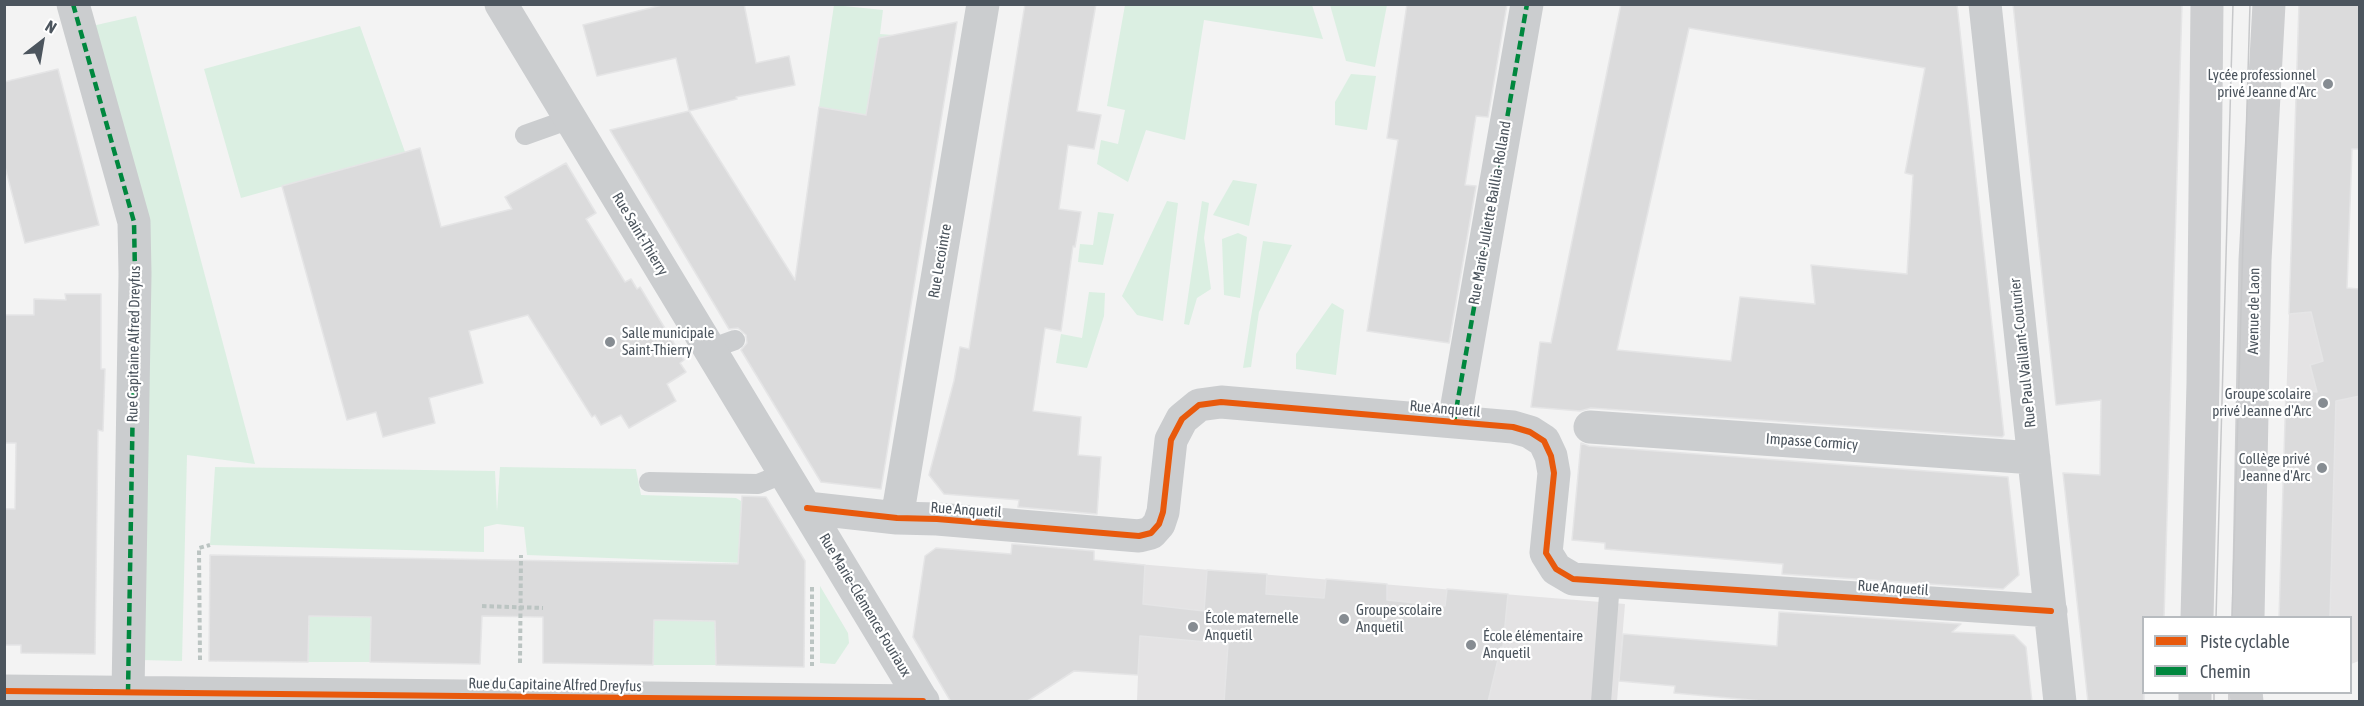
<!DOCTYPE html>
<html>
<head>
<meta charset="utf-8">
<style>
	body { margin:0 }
	#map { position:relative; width:2364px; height:706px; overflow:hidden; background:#f3f3f3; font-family:"Asap Condensed",sans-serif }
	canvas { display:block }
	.frame { position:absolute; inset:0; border:6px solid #4c555e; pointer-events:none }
	.legend { position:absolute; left:2142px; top:616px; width:210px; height:78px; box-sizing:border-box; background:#fff; border:2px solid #b7bbbf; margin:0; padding:8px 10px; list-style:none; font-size:18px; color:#4c555e }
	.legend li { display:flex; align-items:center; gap:12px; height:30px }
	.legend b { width:30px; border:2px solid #b7bbbf }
	.north { position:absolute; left:12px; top:12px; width:60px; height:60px; -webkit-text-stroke:4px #fff; paint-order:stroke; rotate:31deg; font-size:16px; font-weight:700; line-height:24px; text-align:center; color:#4c555e }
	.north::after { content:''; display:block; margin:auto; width:21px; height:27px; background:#4c555e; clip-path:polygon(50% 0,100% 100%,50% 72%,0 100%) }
</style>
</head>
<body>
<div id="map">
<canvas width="2364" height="706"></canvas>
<div class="frame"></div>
<ul class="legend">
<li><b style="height:8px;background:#e8590c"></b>Piste cyclable</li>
<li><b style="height:8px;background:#00873e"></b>Chemin</li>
</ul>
<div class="north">N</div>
</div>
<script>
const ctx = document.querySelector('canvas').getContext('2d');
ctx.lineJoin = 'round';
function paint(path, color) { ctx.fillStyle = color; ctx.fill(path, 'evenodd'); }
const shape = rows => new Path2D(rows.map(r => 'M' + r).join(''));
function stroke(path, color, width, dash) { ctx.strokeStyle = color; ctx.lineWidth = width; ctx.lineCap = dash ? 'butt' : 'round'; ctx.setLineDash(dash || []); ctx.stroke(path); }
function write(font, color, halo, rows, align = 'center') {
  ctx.font = font + ' "Asap Condensed",sans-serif'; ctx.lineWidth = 4.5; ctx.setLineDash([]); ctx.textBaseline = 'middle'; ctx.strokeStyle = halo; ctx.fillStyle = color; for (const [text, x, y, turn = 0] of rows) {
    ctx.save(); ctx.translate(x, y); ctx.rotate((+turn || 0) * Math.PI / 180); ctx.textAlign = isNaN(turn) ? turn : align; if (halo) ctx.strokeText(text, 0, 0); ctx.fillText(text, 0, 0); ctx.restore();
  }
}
paint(shape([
	[2359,301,2359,661,2351,664,2350,618,2279,618,2289,314],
	[1064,558,1625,604,1617,701,1137,701,1138,675,1063,670]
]), '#e4e3e4');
paint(shape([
	[834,5,883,10,880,34,893,35,880,117,819,107],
	[1125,5,1312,5,1323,39,1204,20,1185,140,1146,130,1128,182,1097,164,1101,140,1118,144,1125,110,1107,106],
	[1330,5,1387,5,1375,67,1346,61],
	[136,16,255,464,187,455,182,661,141,660,145,216,92,26],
	[360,26,405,152,241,198,204,69],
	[1351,74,1376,76,1367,130,1335,125,1335,102],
	[1233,180,1257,184,1249,226,1213,215],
	[1167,201,1178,203,1163,321,1137,315,1122,296],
	[1202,201,1209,203,1204,238,1211,289,1197,298,1189,325,1184,324],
	[1098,212,1114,214,1103,265,1078,262,1080,244,1093,245],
	[1238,233,1247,237,1240,298,1224,295,1222,239],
	[1263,241,1292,245,1259,312,1251,367,1243,368],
	[1089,292,1105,293,1104,316,1087,368,1056,363,1061,334,1082,338],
	[1332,303,1344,310,1336,375,1296,369,1296,354],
	[215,467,495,471,497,512,500,467,636,469,641,495,736,498,778,523,799,565,527,555,524,527,497,524,484,527,484,552,210,545],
	[820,586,848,633,849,643,835,664,820,663],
	[309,616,371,617,370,662,308,662],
	[654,620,715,621,716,665,653,665]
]), '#dbefe2');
const building = shape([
	[666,4,744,4,756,63,789,56,795,85,736,97,737,99,689,111,676,58,597,76,583,25,666,4],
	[1025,4,1096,4,1077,111,1101,115,1094,149,1068,145,1059,209,1081,212,1075,247,1073,246,1061,331,1045,328,1033,411,1081,417,1078,455,1101,457,1097,514,1018,507,1019,500,944,494,929,475,954,381,960,347,969,349,1025,4],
	[1407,4,1507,4,1488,117,1476,116,1465,185,1476,186,1449,343,1367,331,1398,140,1387,138,1407,4],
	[1621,4,1957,4,2004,435,2002,437,1591,408,1580,411,1531,407,1540,342,1551,343,1621,4],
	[1689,28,1925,68,1905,173,1913,175,1907,274,1811,265,1815,304,1740,297,1731,361,1617,350,1689,28],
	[2013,4,2182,4,2164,618,2144,618,2144,702,2088,702,2063,473,2100,475,2101,400,2056,405,2013,4],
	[2299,4,2360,4,2360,149,2352,149,2347,288,2360,289,2360,396,2336,401,2330,618,2279,618,2286,389,2317,392,2310,365,2323,361,2311,312,2289,314,2299,4],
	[957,22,881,489,821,482,741,350,747,343,746,335,738,328,729,329,610,130,689,111,795,280,819,107,866,115,879,38,957,22],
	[58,69,99,225,25,243,4,163,4,82,58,69],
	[420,148,441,227,512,209,505,197,566,163,596,213,586,219,625,282,631,279,637,289,640,287,684,360,680,363,686,372,667,384,676,401,629,428,621,415,601,425,595,415,592,417,528,315,469,331,483,383,429,398,435,423,383,437,376,412,347,420,282,186,420,148],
	[65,294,101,294,101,369,105,369,103,431,98,430,95,654,21,653,21,645,4,645,4,509,15,509,16,443,4,443,4,315,34,315,34,299,66,300,65,294],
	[1581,443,1589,446,2008,477,2019,575,2003,589,1782,574,1783,564,1605,549,1605,543,1572,540,1581,443],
	[742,496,766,497,805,561,804,667,716,665,715,621,654,620,653,665,543,663,543,617,482,616,480,664,370,662,371,617,309,616,308,662,209,661,210,555,738,564,742,496],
	[1012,544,1094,551,1094,560,1145,565,1143,604,1204,611,1207,570,1267,574,1266,594,1324,598,1326,579,1387,584,1387,600,1445,606,1447,589,1508,594,1503,647,1501,647,1488,702,1224,702,1228,644,1140,636,1138,675,1074,671,1026,702,951,702,913,637,925,556,936,548,1011,554,1012,544],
	[1779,612,1961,624,1952,632,2014,635,2026,647,2032,702,1773,702,1674,693,1675,686,1619,681,1623,634,1777,646,1779,612]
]);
paint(building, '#dbdbdc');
stroke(building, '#e5e5e6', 1.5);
stroke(shape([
	[812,587,812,666],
	[482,606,543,608],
	[200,660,199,548,210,545],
	[520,663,521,555]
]), '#bbc4c2', 4, [4.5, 3]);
stroke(shape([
	[525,135,570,119],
	[710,349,735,340],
	[649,482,758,484,785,473],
	[1601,702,1610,582]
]), '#cbcdcf', 20);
stroke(shape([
	[73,4,134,222,135,274,128,693],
	[501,4,923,702],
	[1985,4,2060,702],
	[1454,422,1527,4],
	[1590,427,2034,458],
	[807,508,897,518,937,519,1139,536,1151,533,1159,524,1163,512,1171,440,1182,419,1199,405,1221,402,1513,427,1530,432,1544,441,1551,456,1554,473,1546,553,1556,569,1573,579,2051,611],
	[897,518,983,4],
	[4,691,923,701]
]), '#cbcdcf', 33);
stroke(shape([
	[2197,618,2203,383,2207,4],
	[2248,618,2255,260,2269,4],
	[2246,692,2247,702],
	[2195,702,2195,692]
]), '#cdced0', 33);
stroke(shape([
	[2216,618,2233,4],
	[2232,618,2250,4],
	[2214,702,2214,692],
	[2229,702,2229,692]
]), '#c7c8ca', 1.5);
stroke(shape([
	[73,4,134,222,135,274,128,693],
	[1454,422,1527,4]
]), '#00873e', 4.5, [9, 4.5]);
stroke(shape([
	[807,508,897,518,937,519,1139,536,1151,533,1159,524,1163,512,1171,440,1182,419,1199,405,1221,402,1513,427,1530,432,1544,441,1551,456,1554,473,1546,553,1556,569,1573,579,2051,611],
	[4,691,923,701]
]), '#e8590c', 6);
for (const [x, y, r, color] of [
	[2328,84,6,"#868c92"],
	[610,342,6,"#868c92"],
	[2323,403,6,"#868c92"],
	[2322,468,6,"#868c92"],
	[1344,619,6,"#868c92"],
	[1193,627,6,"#868c92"],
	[1471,645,6,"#868c92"]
]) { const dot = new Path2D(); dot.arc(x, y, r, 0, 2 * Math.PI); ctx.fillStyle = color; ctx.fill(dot); stroke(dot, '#fff', 2); }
write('15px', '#4c555e', '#fff', [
	["Lycée professionnel",2316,75,"right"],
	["privé Jeanne d'Arc",2316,92,"right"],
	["Salle municipale",622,333],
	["Saint-Thierry",622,350],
	["Groupe scolaire",2311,394,"right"],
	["privé Jeanne d'Arc",2311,411,"right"],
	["Collège privé",2310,459,"right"],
	["Jeanne d'Arc",2310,476,"right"],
	["Groupe scolaire",1356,610],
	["Anquetil",1356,627],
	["École maternelle",1205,618],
	["Anquetil",1205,635],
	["École élémentaire",1483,636],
	["Anquetil",1483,653]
], 'left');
write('15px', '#4c555e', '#fff', [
	["Rue Marie-Juliette Baillia-Rolland",1490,213,-80],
	["Rue Saint-Thierry",640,234,59],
	["Rue Lecointre",940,261,-80],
	["Avenue de Laon",2254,311,-89],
	["Rue Capitaine Alfred Dreyfus",134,344,-89],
	["Rue Paul Vaillant-Couturier",2023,353,-96],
	["Rue Anquetil",1445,409,5],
	["Impasse Cormicy",1812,442,4],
	["Rue Anquetil",966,510,4],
	["Rue Anquetil",1893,588,4],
	["Rue Marie-Clémence Fouriaux",865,605,59],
	["Rue du Capitaine Alfred Dreyfus",555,685,1]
]);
</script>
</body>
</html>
